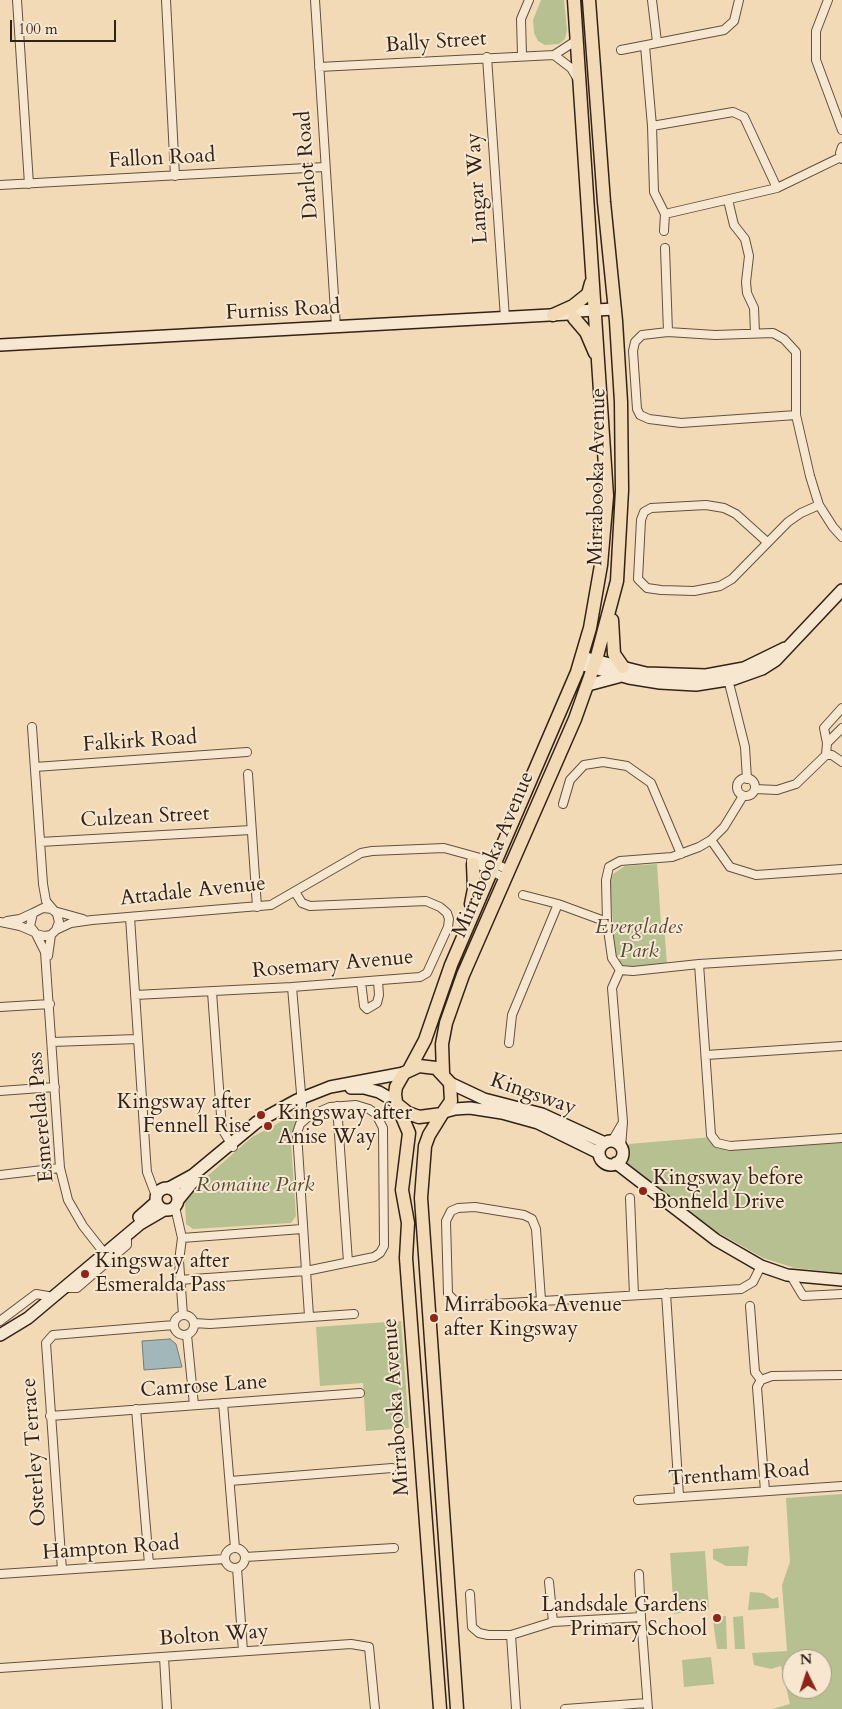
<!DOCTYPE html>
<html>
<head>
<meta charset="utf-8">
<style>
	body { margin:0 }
	#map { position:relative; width:842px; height:1709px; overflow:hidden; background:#f3dab6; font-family:Cardo,serif }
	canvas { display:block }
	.north { position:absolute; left:782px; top:1649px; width:50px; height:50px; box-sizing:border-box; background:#f7e7d0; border:1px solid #a99886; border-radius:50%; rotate:356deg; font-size:14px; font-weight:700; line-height:20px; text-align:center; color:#332218 }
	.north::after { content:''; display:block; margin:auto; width:18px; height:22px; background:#8f2418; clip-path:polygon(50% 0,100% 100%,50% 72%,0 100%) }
	.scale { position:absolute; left:10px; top:20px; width:106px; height:22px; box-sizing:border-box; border:2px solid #332218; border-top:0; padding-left:6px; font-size:15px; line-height:18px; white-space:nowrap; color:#332218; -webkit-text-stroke:4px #f7e7d0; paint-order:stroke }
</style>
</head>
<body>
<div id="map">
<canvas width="842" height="1709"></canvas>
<div class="north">N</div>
<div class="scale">100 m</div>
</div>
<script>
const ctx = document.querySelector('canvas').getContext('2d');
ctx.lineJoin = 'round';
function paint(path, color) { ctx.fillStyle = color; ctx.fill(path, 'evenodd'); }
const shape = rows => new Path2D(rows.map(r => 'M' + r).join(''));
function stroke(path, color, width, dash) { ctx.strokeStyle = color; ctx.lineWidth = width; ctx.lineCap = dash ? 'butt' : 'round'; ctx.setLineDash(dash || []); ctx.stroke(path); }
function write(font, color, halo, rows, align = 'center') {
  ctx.font = font + ' Cardo,serif'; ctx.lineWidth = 4; ctx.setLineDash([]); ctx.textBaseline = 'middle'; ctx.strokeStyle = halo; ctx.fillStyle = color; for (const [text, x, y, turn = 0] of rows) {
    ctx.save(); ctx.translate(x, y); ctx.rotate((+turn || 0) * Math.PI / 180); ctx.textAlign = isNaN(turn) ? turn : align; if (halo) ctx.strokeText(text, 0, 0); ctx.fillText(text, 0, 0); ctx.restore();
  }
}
paint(shape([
	[541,0,564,0,567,30,565,39,559,44,545,45,538,41,534,33,533,20],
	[657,864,661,924,664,924,667,964,634,968,623,967,615,957,610,880,613,874,625,866],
	[299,1112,300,1120,291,1143,296,1216,291,1223,193,1229,186,1224,185,1200,196,1186,252,1137],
	[712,1137,717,1143,842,1141,842,1273,795,1268,763,1258,719,1233,642,1184,625,1160,629,1144],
	[401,1321,409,1428,366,1431,363,1383,320,1386,316,1327],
	[842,1494,842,1709,772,1709,790,1704,781,1666,771,1669,754,1665,752,1653,787,1651,782,1585,790,1562,786,1498],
	[792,1659,822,1659,822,1689,792,1689],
	[749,1546,747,1566,726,1566,713,1559,713,1549],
	[705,1551,709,1609,674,1614,670,1553],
	[750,1592,763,1593,773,1599,778,1597,779,1608,748,1610],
	[726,1616,727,1649,717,1649,713,1621,716,1617],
	[743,1616,745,1649,735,1649,733,1617],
	[711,1657,714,1684,684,1687,682,1660]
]), '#b7c091');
const water = shape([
	[170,1339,176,1344,182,1367,144,1370,142,1341,170,1339]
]);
paint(water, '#a1b7ba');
stroke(water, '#757b79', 1);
const street = shape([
	[17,0,29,184],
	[166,0,175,176],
	[315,0,336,327],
	[652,0,657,42],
	[828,0,816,31,816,60,842,130],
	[645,46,652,126,654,192,665,214],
	[621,50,724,30,734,21,739,0],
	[522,55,521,19,529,0],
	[554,55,571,68,577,78],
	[487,57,505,318],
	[319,67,554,55,577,40],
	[652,126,733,112,744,117,777,188],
	[842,147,840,153,842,159],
	[0,185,325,167],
	[728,200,734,225,745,239,749,256,746,282,747,293,754,308,755,333],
	[664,231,665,214,777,188,841,157],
	[665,248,668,332],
	[796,415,681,423,649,419,640,415,637,409,633,351,635,342,642,335,668,332,715,335,773,333,784,339,796,352,796,415,810,476,819,505,833,527,842,537],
	[767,542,736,514,724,508,706,505,651,508,644,512,641,520,638,579,647,588,661,590,694,591,720,586,732,579,788,522,801,513,819,505],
	[727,675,745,747,747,779],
	[32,727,43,884,46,901,57,914,59,922,56,930,51,935,44,936,36,934,30,926,33,913,43,908,52,909],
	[827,743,842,728],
	[826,755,827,743,824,728,842,708],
	[35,767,247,752],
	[248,774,257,907],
	'737 787a9 9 0 1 1 18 0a9 9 0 1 1-18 0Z',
	[755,789,777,790,796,784,826,755,832,755,842,762],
	[743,796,724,827,711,840,699,847,672,857,620,861,609,867,606,880,607,922,612,958,620,970,633,971,699,964,842,955],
	[563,804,570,780,584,765,603,762,627,766,651,783,681,854],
	[711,840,730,867,756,875,842,869],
	[40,842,251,830],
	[471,861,505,878],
	[523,895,558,904],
	[54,911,83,919],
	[130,917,146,1159,147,1172,156,1196],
	[7,921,20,919,33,913],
	[0,922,20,926,34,932],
	[56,930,71,923,92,920,271,905,361,853,372,851,444,848,484,859,509,870],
	[36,934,45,952,60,1168,68,1200,83,1226,105,1254],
	[48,956,51,935],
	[699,964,711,1135,717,1143,730,1146,842,1138],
	[620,970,612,988,623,1122,621,1147],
	[361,982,364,1006,367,1009,377,1003,379,995,378,981],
	[292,987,302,1105],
	[212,992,222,1129,233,1147],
	[135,995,292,987,420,977,427,973,448,927,449,919,447,913,440,907,426,901,310,906,302,903,295,892],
	[0,1007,50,1004],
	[52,1042,137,1039],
	[509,1043,512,1015,558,904,607,922],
	[706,1055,842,1046],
	[0,1091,55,1087],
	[337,1106,348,1262],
	[612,1141,622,1124],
	[0,1175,60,1168],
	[630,1198,634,1295],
	[175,1207,182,1238,179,1261,183,1315],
	[182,1238,302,1229],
	[791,1276,803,1296,842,1294],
	[179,1280,306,1271,297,1133,300,1124,309,1116,330,1107,356,1105,369,1109,376,1114,383,1128,384,1246,380,1253,374,1257,306,1271,309,1316],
	[64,1288,77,1288,127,1245,127,1236],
	[666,1293,679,1496],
	[541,1300,536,1229,532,1219,524,1215,475,1207,458,1208,451,1211,446,1221,448,1294,460,1306,741,1289,753,1282,761,1266],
	[750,1306,755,1372,761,1380],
	'174 1325a10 10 0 1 1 20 0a10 10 0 1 1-20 0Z',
	[0,1321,36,1294,48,1296],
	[194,1323,210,1324,354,1314],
	[187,1335,194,1405],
	[223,1403,235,1548],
	[136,1409,149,1564],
	[50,1416,360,1393],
	[230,1481,392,1468],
	[765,1491,757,1387,761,1380,772,1376,842,1375],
	[638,1500,842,1486],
	'225 1558a10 10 0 1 1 20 0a10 10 0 1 1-20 0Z',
	[245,1557,394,1548],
	[237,1568,243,1651],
	[62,1570,46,1343,53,1335,174,1325],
	[0,1574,225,1559],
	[639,1574,641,1617],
	[549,1582,553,1622],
	[470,1594,472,1627,479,1633,488,1635,511,1635,553,1622,641,1617,648,1709],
	[511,1635,516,1709],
	[164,1657,167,1709],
	[0,1668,351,1644,369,1647,375,1709],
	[565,1709,647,1703]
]);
const secondary = shape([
	[0,345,568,314,577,311,615,309],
	[582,657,646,673,706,675,744,668,785,648],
	[580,664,629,678,660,683,696,685,734,679,762,669,776,660,842,590],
	[588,685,618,677],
	[450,1083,484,1099,542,1114,605,1143],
	[351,1088,364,1088,379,1092,396,1102],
	[444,1112,455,1109,470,1108,502,1113,538,1123,599,1153],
	'599 1153a12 12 0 1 1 24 0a12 12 0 1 1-24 0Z',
	[616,1163,716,1240,761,1266,787,1275,842,1280],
	'156 1199a11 11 0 1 1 22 0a11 11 0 1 1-22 0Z',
	[169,1188,193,1175,257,1122,297,1100,330,1087,404,1073],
	[178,1200,196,1178],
	[139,1217,156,1202],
	[0,1335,28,1318,140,1224,164,1210]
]);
const primary = shape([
	[553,315,573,306,588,294,591,283],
	[574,318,586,332,595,353],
	[612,620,614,654,623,667],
	[471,904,474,889,473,864],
	[410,1068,425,1040,451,965,577,672,590,628,601,565,607,496,574,0],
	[443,1073,442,1044,446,1023,463,975,575,719,596,660,617,581,622,490,621,402,616,321,604,202,589,0],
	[398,1105,408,1113,419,1117,442,1114,451,1101,450,1083,436,1068,419,1066,404,1073,396,1087,395,1094,396,1102,409,1133,402,1190,408,1223,406,1258,440,1709],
	[442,1114,429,1135,425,1146,421,1198,457,1709]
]);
stroke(street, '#635040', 10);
stroke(secondary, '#332218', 14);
stroke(primary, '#332218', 15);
stroke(street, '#f7e7d0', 8);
stroke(secondary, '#f7e7d0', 11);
stroke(primary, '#f3dab6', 12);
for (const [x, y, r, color] of [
	[261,1115,5,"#8f2418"],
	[268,1126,5,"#8f2418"],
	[643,1191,5,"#8f2418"],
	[85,1274,5,"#8f2418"],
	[434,1318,5,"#8f2418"],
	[717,1618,5,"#8f2418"]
]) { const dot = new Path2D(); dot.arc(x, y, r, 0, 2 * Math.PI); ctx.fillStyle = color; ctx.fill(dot); stroke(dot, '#f7e7d0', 2); }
write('21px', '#332218', '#f7e7d0', [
	["Bally Street",436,43,-4],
	["Fallon Road",162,159,-3],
	["Darlot Road",308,165,-94],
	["Langar Way",478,188,-94],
	["Furniss Road",283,311,-3],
	["Mirrabooka Avenue",598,477,-89],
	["Falkirk Road",140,742,-4],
	["Culzean Street",145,818,-3],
	["Mirrabooka Avenue",494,855,-67],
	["Attadale Avenue",193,892,-6],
	["Rosemary Avenue",333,965,-5],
	["Kingsway",533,1095,19],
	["Esmerelda Pass",42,1117,-95],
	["Camrose Lane",204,1387,-4],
	["Mirrabooka Avenue",397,1407,-94],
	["Osterley Terrace",35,1452,-94],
	["Trentham Road",739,1475,-4],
	["Hampton Road",111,1549,-4],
	["Bolton Way",214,1636,-4]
]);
write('italic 21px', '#544a36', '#f7e7d0', [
	["Everglades",639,928],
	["Park",639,952],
	["Romaine Park",255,1186]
]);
write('21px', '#332218', '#f7e7d0', [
	["Kingsway after",251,1103,"right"],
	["Fennell Rise",251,1127,"right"],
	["Kingsway after",278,1114],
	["Anise Way",278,1138],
	["Kingsway before",653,1179],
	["Bonfield Drive",653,1203],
	["Kingsway after",95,1262],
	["Esmeralda Pass",95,1286],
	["Mirrabooka Avenue",444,1306],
	["after Kingsway",444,1330],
	["Landsdale Gardens",707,1606,"right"],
	["Primary School",707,1630,"right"]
], 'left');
</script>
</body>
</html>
